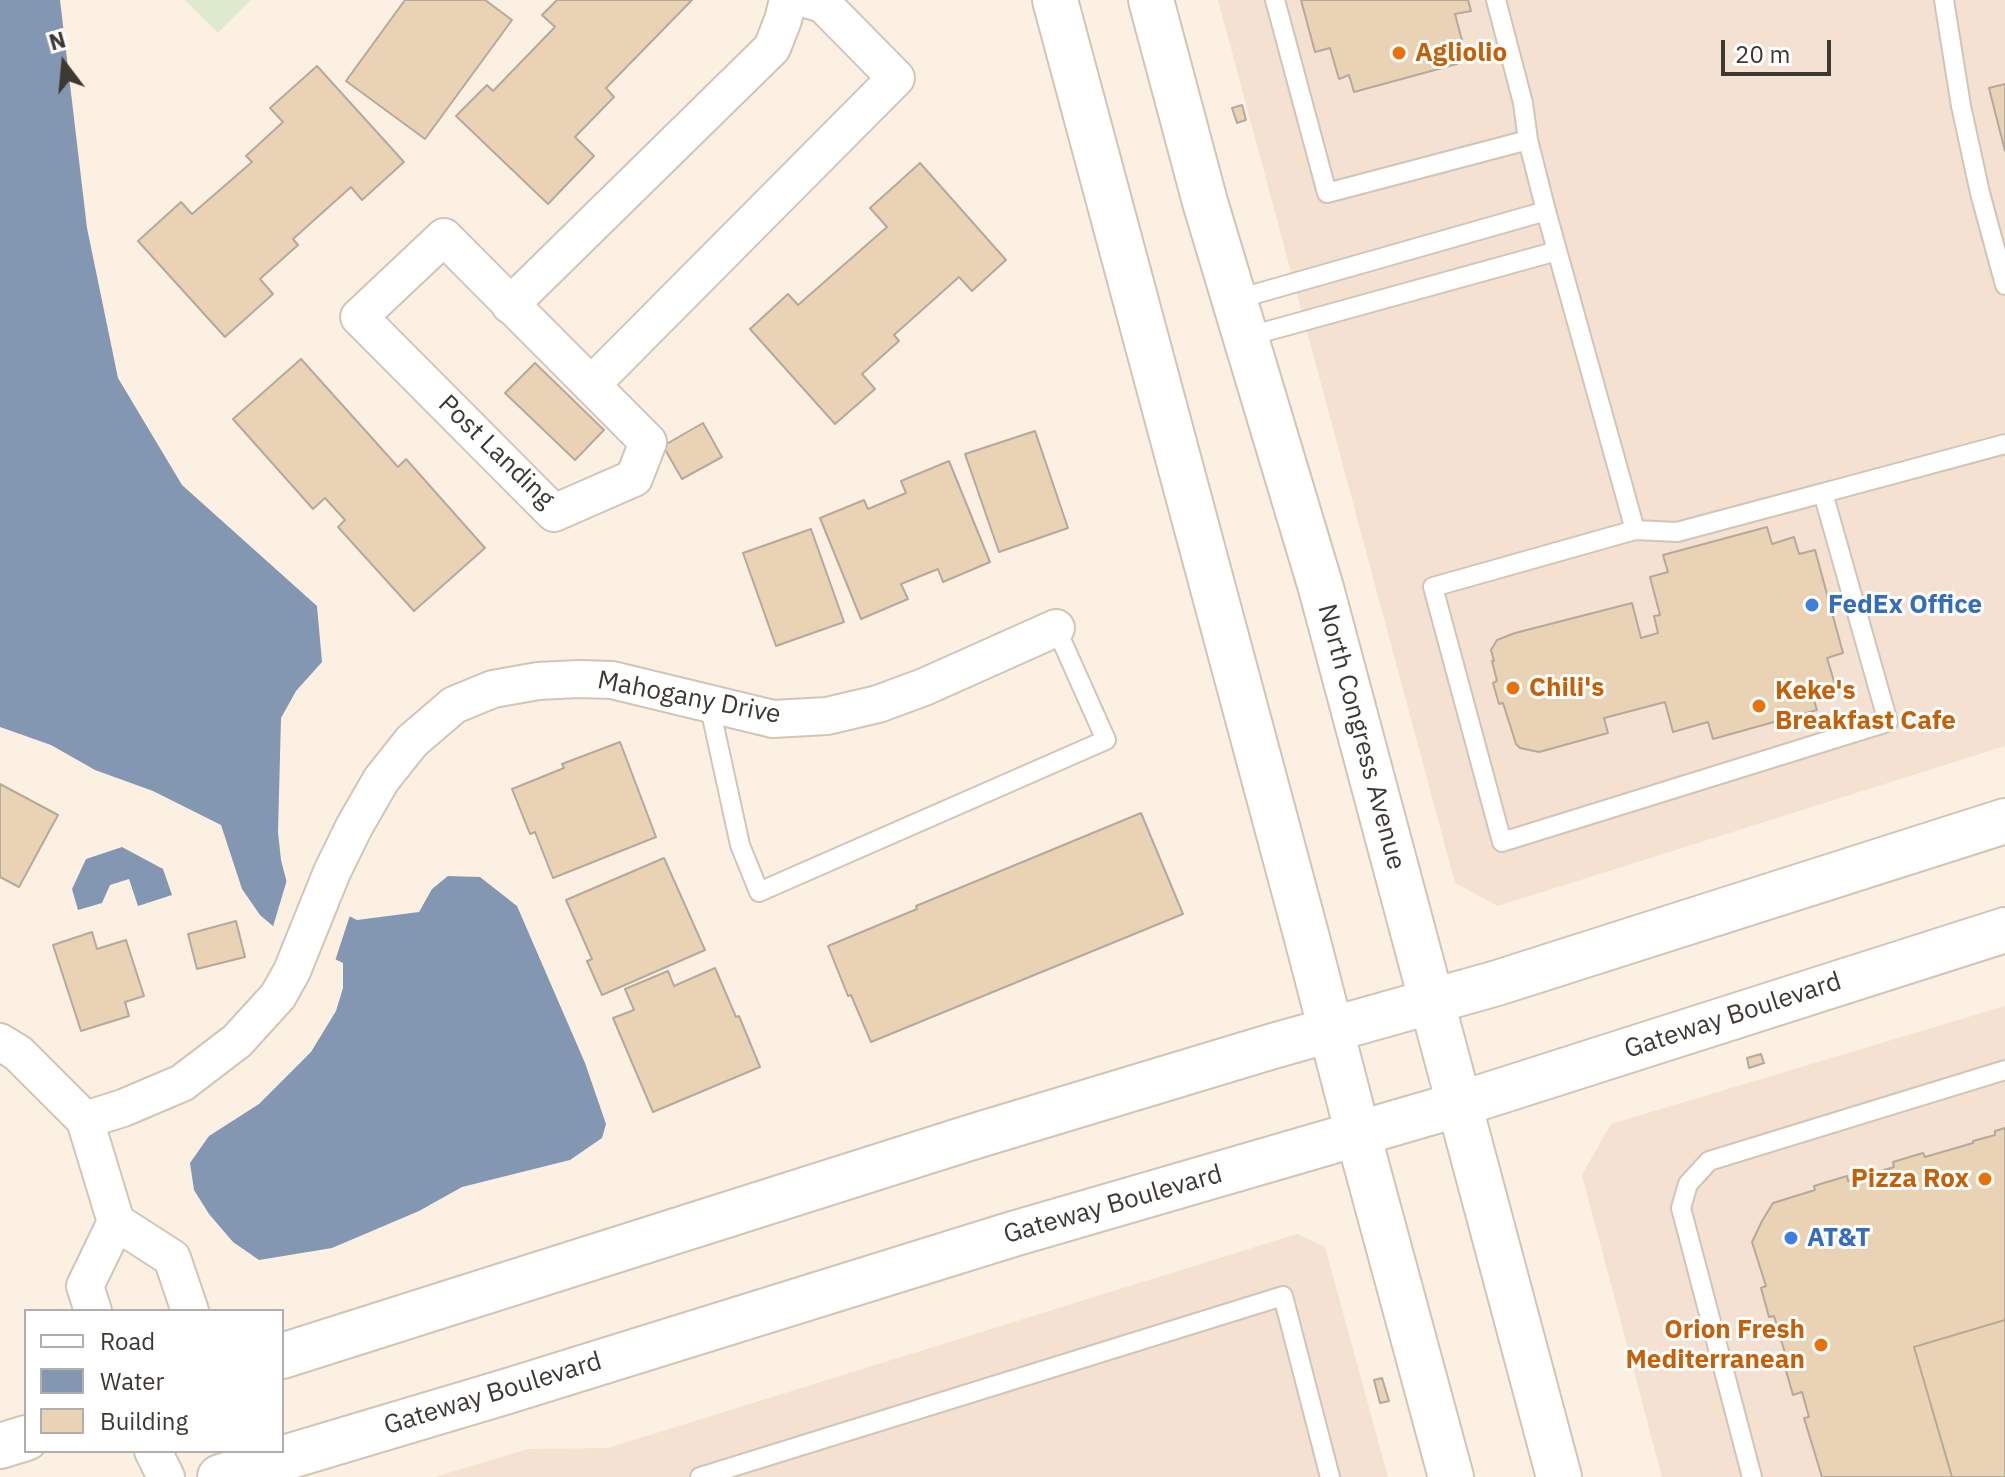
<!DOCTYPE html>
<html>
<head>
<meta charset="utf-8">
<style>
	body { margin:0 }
	#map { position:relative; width:2005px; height:1477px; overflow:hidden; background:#fcf0e2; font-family:"IBM Plex Sans",sans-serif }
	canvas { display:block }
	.legend { position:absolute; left:24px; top:1309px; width:260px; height:144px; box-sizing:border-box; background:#fff; border:2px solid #b1afad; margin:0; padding:10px 14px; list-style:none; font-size:24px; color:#3c3832 }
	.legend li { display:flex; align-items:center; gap:16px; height:40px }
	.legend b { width:40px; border:2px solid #b1afad }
	.north { position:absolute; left:24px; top:24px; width:80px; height:80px; -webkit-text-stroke:6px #fff; paint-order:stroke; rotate:344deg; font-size:22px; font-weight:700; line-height:32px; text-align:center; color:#3c3832 }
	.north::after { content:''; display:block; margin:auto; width:28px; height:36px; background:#3c3832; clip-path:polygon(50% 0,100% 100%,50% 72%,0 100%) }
	.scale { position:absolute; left:1721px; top:40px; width:110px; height:36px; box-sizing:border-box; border:4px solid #3c3832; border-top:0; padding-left:10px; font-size:24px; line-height:28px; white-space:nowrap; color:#3c3832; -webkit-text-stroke:6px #fff; paint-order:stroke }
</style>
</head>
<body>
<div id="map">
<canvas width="2005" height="1477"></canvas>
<ul class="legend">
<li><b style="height:10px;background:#fff"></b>Road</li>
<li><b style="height:22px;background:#8397b2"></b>Water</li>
<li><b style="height:22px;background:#ead3b5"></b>Building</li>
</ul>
<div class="north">N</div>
<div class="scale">20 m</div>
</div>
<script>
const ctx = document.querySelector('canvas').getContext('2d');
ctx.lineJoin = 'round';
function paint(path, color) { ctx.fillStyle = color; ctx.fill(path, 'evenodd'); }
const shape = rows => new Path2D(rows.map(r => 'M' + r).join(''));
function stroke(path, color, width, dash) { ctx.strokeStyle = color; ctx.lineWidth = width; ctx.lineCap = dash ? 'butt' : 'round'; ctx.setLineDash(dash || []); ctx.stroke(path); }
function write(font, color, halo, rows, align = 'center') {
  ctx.font = font + ' "IBM Plex Sans",sans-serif'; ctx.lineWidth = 6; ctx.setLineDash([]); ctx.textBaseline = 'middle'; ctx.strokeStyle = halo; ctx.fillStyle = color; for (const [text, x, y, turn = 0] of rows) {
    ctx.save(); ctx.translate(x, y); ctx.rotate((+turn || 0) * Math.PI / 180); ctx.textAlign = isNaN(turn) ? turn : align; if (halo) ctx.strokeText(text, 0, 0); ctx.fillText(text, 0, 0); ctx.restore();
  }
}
paint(shape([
	[1218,0,2005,0,2005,746,1498,906,1455,883],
	[2005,1006,2005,1477,1662,1477,1582,1175,1611,1124],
	[1297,1234,1325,1247,1388,1477,435,1477,528,1449,608,1448]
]), '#f4e1d2');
paint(shape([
	[185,0,251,0,218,33]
]), '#deeacd');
paint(shape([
	[0,0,60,0,87,228,118,378,182,485,317,606,322,662,296,691,281,718,278,832,281,860,288,887,357,920,419,912,432,889,448,876,480,877,517,906,585,1063,606,1124,602,1138,570,1160,462,1187,419,1211,332,1248,259,1260,233,1242,209,1214,194,1190,190,1163,209,1136,259,1104,311,1052,336,1011,343,988,343,963,281,933,260,915,242,889,221,825,153,791,95,770,51,745,0,727],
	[122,847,163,869,172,895,138,906,129,879,110,885,102,903,78,910,72,889,86,859]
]), '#8397b2');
paint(shape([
	[289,873,291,884,351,912,335,961,272,930]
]), '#fcf0e2');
const building = shape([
	[405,0,485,0,512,20,425,139,346,81,405,0],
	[557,0,692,0,606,88,614,97,575,137,594,156,548,204,456,116,487,85,493,91,555,27,542,15,557,0],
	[1301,0,1468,0,1471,11,1455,14,1463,44,1453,47,1457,64,1354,92,1349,75,1339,79,1330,48,1315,52,1301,0],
	[317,66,404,162,362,200,351,187,293,239,298,245,260,279,273,294,225,337,138,241,181,202,192,214,252,162,246,156,283,122,270,108,317,66],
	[2005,84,2005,151,1989,88,2005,84],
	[1242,105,1246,120,1237,123,1232,108,1242,105],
	[920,163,1006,260,972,291,959,277,894,335,899,341,862,374,875,389,835,424,750,329,788,294,798,305,887,227,870,208,920,163],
	[301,359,398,467,406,459,485,548,414,611,338,527,345,520,325,498,313,509,233,419,301,359],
	[535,363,604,430,575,460,505,393,535,363],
	[703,423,722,457,682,479,663,446,703,423],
	[1035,431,1068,528,999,552,965,454,1035,431],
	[949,461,990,562,943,582,938,569,901,584,908,599,861,619,820,518,864,500,868,509,906,493,901,481,949,461],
	[1767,527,1772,544,1794,537,1799,554,1815,550,1843,653,1827,658,1836,688,1812,694,1817,710,1713,739,1708,722,1673,732,1665,702,1604,718,1608,733,1539,752,1520,748,1516,744,1503,703,1499,704,1493,683,1497,681,1492,661,1494,661,1491,650,1497,640,1515,633,1632,603,1641,638,1658,633,1654,616,1660,615,1650,577,1668,572,1663,555,1767,527],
	[811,529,844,622,776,646,743,553,811,529],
	[620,742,656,837,553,878,535,832,530,834,512,789,564,768,562,764,620,742],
	[0,784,58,815,19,887,0,877,0,784],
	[1141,813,1183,914,871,1042,851,995,848,996,828,946,917,909,916,906,1141,813],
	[664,858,705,950,602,995,587,961,592,959,566,900,664,858],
	[236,921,245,957,197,969,188,934,236,921],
	[92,932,97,949,126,940,144,996,125,1002,129,1016,81,1031,53,945,92,932],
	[715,968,736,1017,739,1016,760,1067,653,1112,613,1018,634,1010,625,989,668,971,674,986,715,968],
	[1761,1054,1764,1063,1749,1068,1747,1058,1761,1054],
	[2005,1128,2005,1320,1914,1347,1952,1477,1822,1477,1804,1418,1809,1417,1802,1392,1793,1395,1784,1364,1788,1363,1774,1316,1769,1317,1761,1288,1766,1286,1752,1242,1762,1221,1773,1203,1815,1190,1814,1186,1847,1176,1848,1181,1894,1167,1893,1162,1923,1153,1925,1157,1973,1143,1973,1141,1995,1135,1995,1131,2005,1128],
	[2005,1320,2005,1477,1952,1477,1914,1347,2005,1320],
	[1382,1378,1389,1401,1380,1403,1374,1380,1382,1378]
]);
paint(building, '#ead3b5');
stroke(building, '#b4a99c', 2);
const service = shape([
	[1275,0,1327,193,1528,140],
	[1496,0,1523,103,1528,140,1546,211,1635,530,1433,587,1502,842,1888,722,1823,493,2005,444],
	[1944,0,1961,106,1980,193,2005,285],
	[1234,300,1546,211],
	[1246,337,1557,251],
	[1635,530,1677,532,1823,493],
	[709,703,740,845,759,892,1106,740,1056,628],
	[700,1477,1283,1296,1330,1477],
	[1752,1477,1681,1208,1688,1184,1709,1161,2005,1070]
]);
const minor = shape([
	[444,237,648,442,634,478,554,513,359,317,444,237],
	[510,305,772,48,783,20,788,0],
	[591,385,896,78,823,4,809,0],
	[0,1042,18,1053,85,1120,116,1222,172,1258,190,1311],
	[85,1120,123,1108,182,1083,237,1041,278,996,292,971,332,872,354,827,381,780,412,741,454,705,493,689,538,681,579,679,612,680,773,719,827,716,878,704,924,687,1056,628],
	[93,1311,85,1286,116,1222],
	[153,1451,166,1477]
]);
const secondary = shape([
	[1055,0,1307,938,1358,1134,1451,1477],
	[1151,0,1205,202,1321,588,1559,1477],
	[282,1356,972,1137,1273,1046,1497,983,2005,821],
	[0,1446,26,1438],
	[220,1477,508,1391,1013,1234,1460,1104,2005,930]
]);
stroke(service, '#d0c5b7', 22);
stroke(minor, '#d0c5b7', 40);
stroke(secondary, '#d0c5b7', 48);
stroke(service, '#fff', 18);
stroke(minor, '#fff', 36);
stroke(secondary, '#fff', 44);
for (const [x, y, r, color] of [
	[1399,53,8,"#e8710a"],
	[1812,605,8,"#3f7fe0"],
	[1513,688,8,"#e8710a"],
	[1759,706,8,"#e8710a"],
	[1985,1179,8,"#e8710a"],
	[1791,1238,8,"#3f7fe0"],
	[1821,1345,8,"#e8710a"]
]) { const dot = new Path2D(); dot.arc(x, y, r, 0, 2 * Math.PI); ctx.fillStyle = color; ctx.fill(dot); stroke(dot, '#fff', 3); }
write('bold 26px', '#c56008', '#fff', [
	["Agliolio",1415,53],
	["Chili's",1529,688],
	["Keke's",1775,691],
	["Breakfast Cafe",1775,721],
	["Pizza Rox",1969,1179,"right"],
	["Orion Fresh",1805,1330,"right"],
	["Mediterranean",1805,1360,"right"]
], 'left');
write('26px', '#3c3832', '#fff', [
	["Post Landing",496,452,44],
	["Mahogany Drive",689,698,11],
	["North Congress Avenue",1361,737,75],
	["Gateway Boulevard",1733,1016,-18],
	["Gateway Boulevard",1113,1205,-16],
	["Gateway Boulevard",493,1394,-17]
]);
write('bold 26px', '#366cbe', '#fff', [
	["FedEx Office",1828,605],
	["AT&T",1807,1238]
], 'left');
</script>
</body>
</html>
